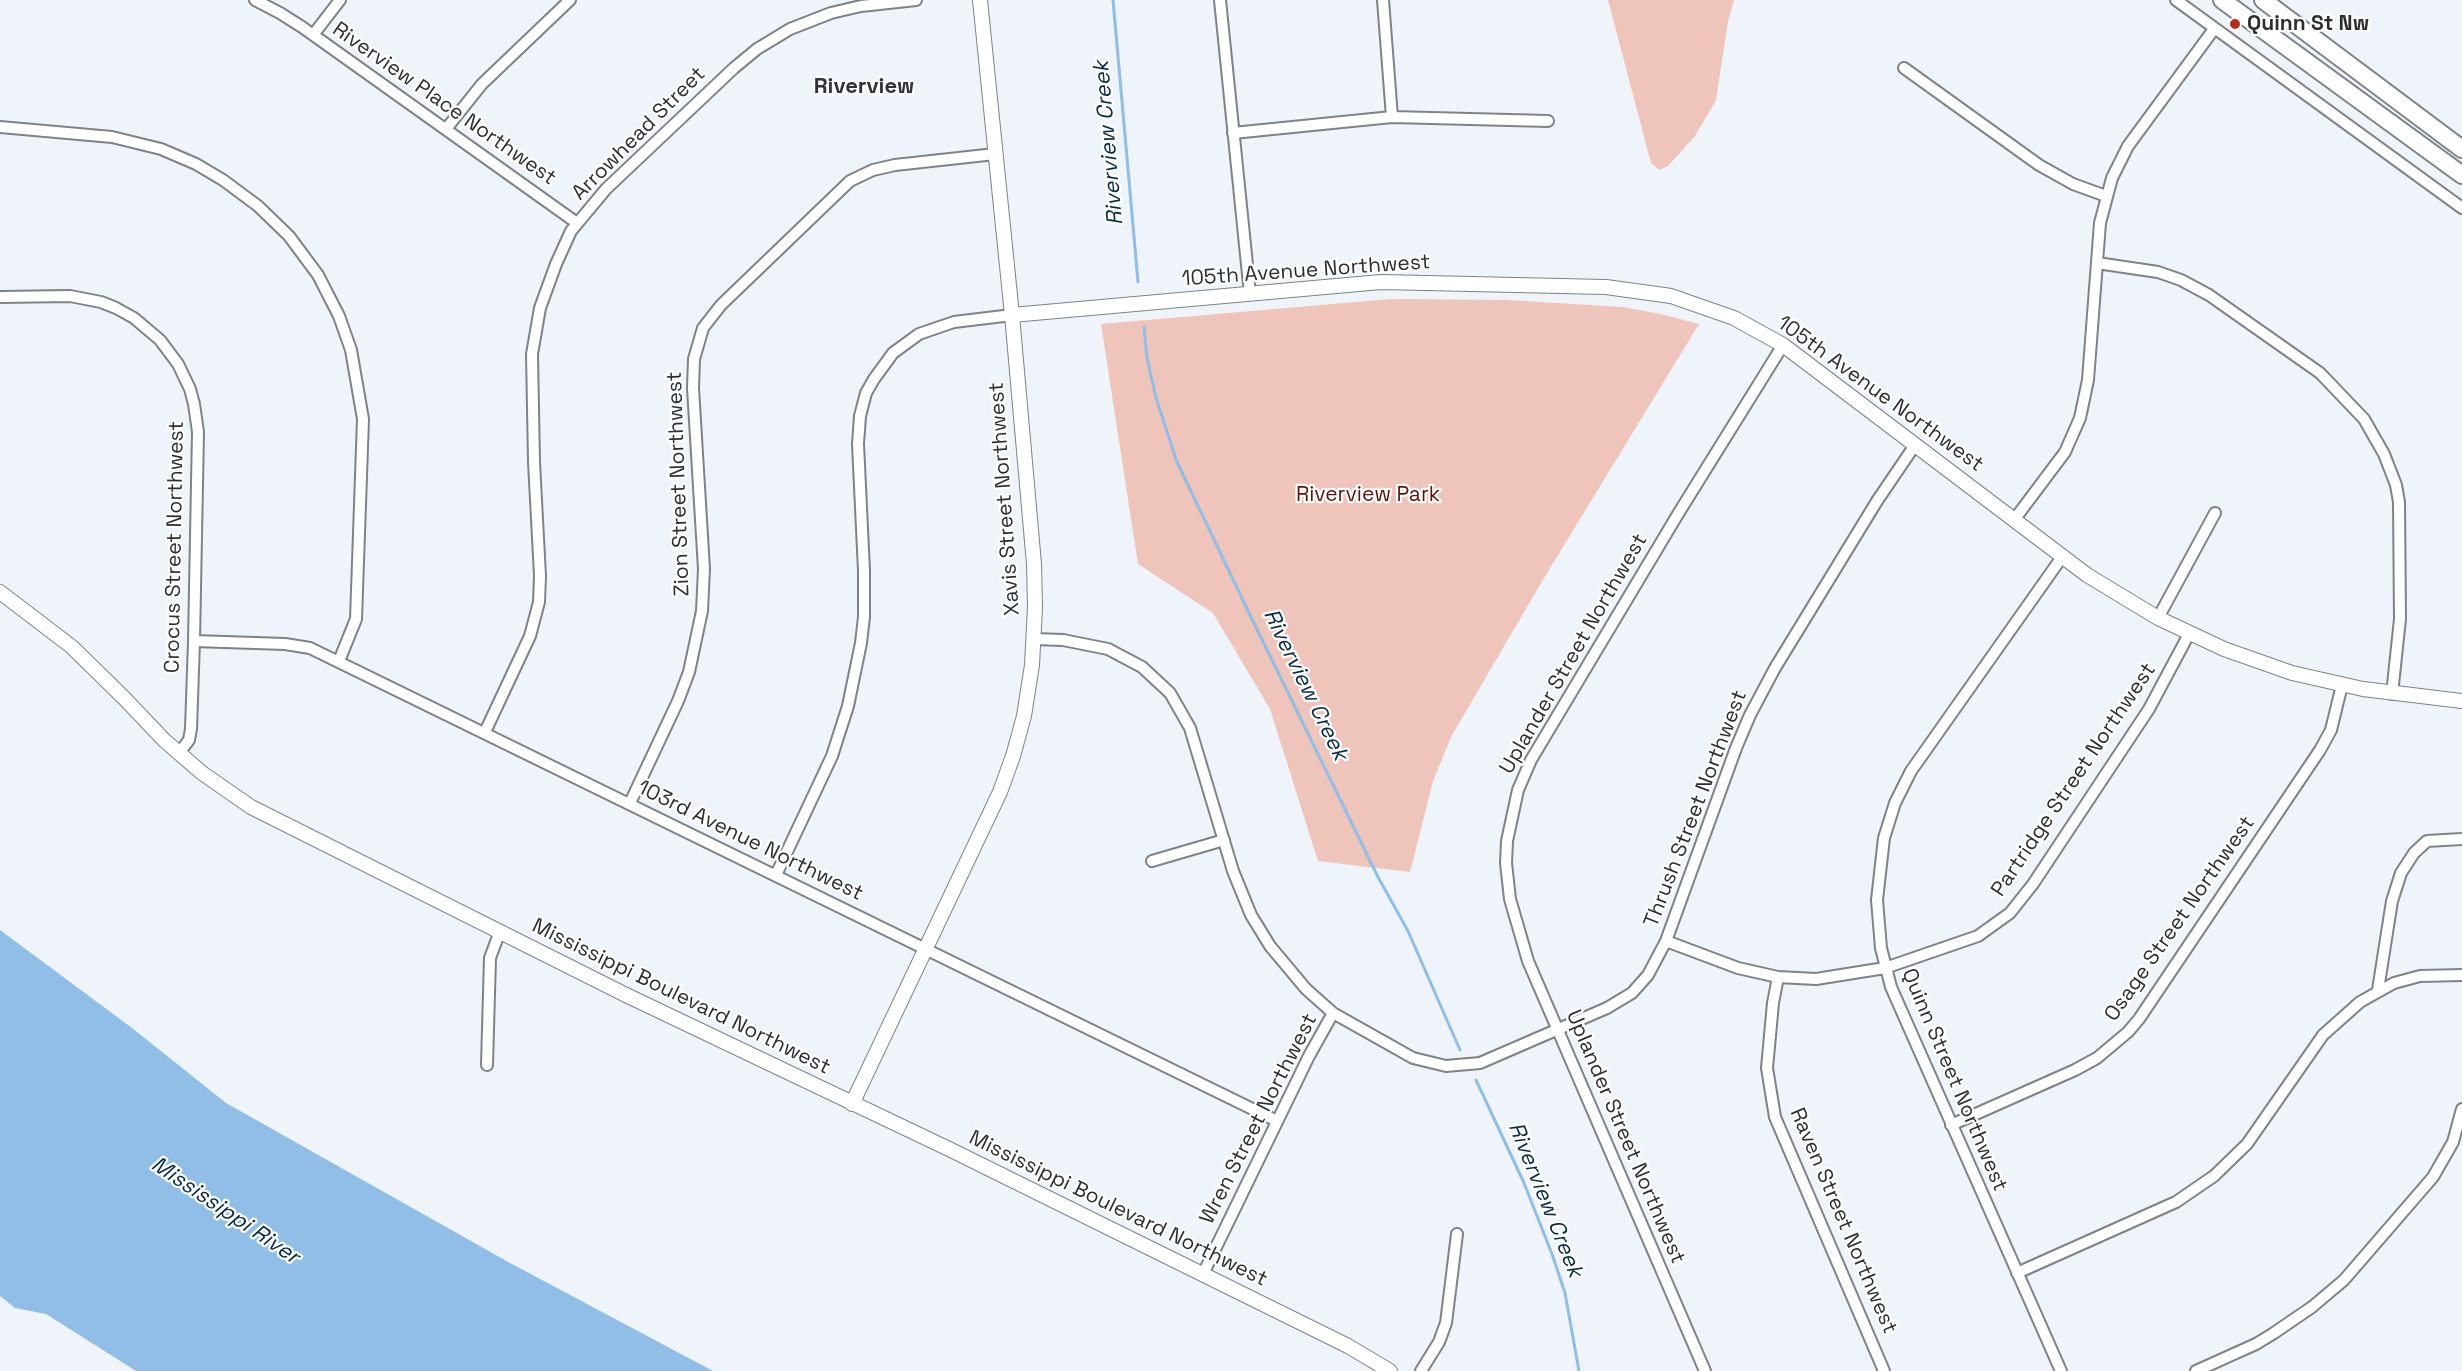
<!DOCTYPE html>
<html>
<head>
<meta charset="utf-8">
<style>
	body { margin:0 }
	canvas { display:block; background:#eef4f9 }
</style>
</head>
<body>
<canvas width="2462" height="1371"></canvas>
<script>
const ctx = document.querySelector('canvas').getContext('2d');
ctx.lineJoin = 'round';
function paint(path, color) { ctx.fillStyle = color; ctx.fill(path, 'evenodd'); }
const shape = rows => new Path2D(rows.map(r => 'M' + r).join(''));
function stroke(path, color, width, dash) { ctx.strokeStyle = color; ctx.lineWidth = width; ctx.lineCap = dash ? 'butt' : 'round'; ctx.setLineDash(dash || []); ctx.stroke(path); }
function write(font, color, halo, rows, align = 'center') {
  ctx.font = font + ' "Space Grotesk",sans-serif'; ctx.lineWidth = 4.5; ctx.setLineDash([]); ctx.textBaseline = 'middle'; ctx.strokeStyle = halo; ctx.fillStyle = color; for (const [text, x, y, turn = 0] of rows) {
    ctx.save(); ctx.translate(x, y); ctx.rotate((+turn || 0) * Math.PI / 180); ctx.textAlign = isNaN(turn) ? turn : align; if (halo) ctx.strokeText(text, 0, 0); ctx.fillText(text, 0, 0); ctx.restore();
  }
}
paint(shape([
	[1608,0,1734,0,1728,21,1716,100,1695,136,1668,166,1659,170,1651,163],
	[1391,299,1508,300,1622,307,1661,314,1699,324,1541,583,1451,737,1433,781,1410,872,1318,861,1270,709,1213,613,1138,564,1101,324]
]), '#eec4bb');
paint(shape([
	[0,930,132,1028,226,1103,510,1263,713,1371,136,1371,46,1314,15,1308,0,1296]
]), '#90bee6');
stroke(shape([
	[1113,0,1138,282],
	[1144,327,1147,358,1156,398,1177,462,1250,615,1378,877,1408,931,1460,1050],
	[1476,1080,1524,1183,1552,1254,1565,1293,1579,1371]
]), '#90bee6', 3);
const minor = shape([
	[255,0,280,13,302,27,577,223],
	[1220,0,1250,294],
	[1383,0,1392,117],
	[2176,0,2462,208],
	[313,35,340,0],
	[1904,68,2039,165,2073,184,2106,196],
	[0,127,112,137,161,149,196,164,223,180,258,206,289,236,318,275,339,316,351,350,363,419,356,619,339,661],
	[446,129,482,84,570,0],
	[1233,133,1392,117,1548,121],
	[2097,263,2158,272,2181,280,2209,295,2320,373,2364,419,2384,454,2396,485,2399,502,2400,619,2392,694],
	[0,297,70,296,101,302,116,308,134,318,160,340,178,364,190,389,194,404,198,432,194,641,191,729,189,740,179,753],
	[2014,520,2065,452,2080,418,2088,380,2100,223,2112,178,2128,146,2214,29],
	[2158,618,2215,513],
	[1034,639,1063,640,1108,649,1142,667,1170,693,1190,728,1233,871,1251,915,1270,946,1306,989,1333,1013,1413,1058,1446,1066,1480,1063,1607,1008,1632,993,1648,975,1666,941,1736,748,1750,715,1775,668,1877,501,1915,445],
	[194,641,285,644,310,648,1277,1121],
	[485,732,530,636,539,602,540,576,534,462,532,354,540,308,556,264,571,231,606,189,734,68,757,49,790,29,831,13,861,6,916,0],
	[630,803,678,701,689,672,702,611,704,569,693,388,694,359,703,328,721,305,850,181,873,170,895,165,995,154],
	[1152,861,1224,840],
	[776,875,832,756,848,706,861,643,864,617,864,571,858,444,860,416,866,393,874,379,893,353,919,334,954,322,1012,315],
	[1666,941,1738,968,1778,977,1816,979,1885,968,1978,936,2010,913,2033,884,2149,709,2189,634],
	[1778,977,1773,1003,1767,1068,1775,1117,1884,1371],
	[2378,990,2392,901,2401,873,2414,853,2427,841,2462,839],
	[487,1065,490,958,500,931],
	[1951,1125,2075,1070,2097,1058,2128,1032,2139,1019,2320,750,2331,730,2342,685],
	[2017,1273,2176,1202,2214,1176,2247,1144,2323,1035,2360,1002,2394,983,2420,976,2462,975],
	[1203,1274,1309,1056,1333,1013],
	[1421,1371,1439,1342,1446,1323,1457,1234],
	[1705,1371,1528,961,1510,899,1506,863,1507,841,1518,790,1531,760,1678,514,1783,345],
	[2061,1371,1891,987,1881,948,1877,900,1884,838,1895,803,1911,771,2062,557],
	[2196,1371,2256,1344,2274,1333,2312,1307,2344,1280,2433,1177,2453,1142,2462,1109]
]);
const tertiary = shape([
	[1012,315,1381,282,1606,287,1671,296,1734,318,1783,345,2087,575,2158,618,2224,649,2292,673,2363,689,2462,701],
	[0,592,72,647,125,699,164,740,202,773,251,807,626,995,949,1149,1348,1346,1390,1371],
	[852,1104,1000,792,1013,756,1024,716,1032,665,1035,607,1034,564,1012,315,980,0]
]);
const secondary = shape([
	[2222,0,2462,175],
	[2263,0,2462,149]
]);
stroke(minor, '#7e8388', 14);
stroke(tertiary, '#7e8388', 16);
stroke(secondary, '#7e8388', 20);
stroke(minor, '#fff', 10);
stroke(tertiary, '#fff', 14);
stroke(secondary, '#fff', 16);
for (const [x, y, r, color] of [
	[2235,24,6,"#b92c19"]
]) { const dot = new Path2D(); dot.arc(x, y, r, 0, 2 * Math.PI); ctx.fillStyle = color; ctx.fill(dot); stroke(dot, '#fff', 2); }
write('bold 21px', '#2c2e30', '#fff', [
	["Quinn St Nw",2247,24]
], 'left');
write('21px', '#2c2e30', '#fff', [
	["Riverview Place Northwest",444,104,35],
	["Arrowhead Street",639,134,-45],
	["105th Avenue Northwest",1306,271,-4],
	["105th Avenue Northwest",1880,394,36],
	["Zion Street Northwest",679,484,-92],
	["Xavis Street Northwest",1005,499,-94],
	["Crocus Street Northwest",175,547,-89],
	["Uplander Street Northwest",1574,654,-60],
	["Partridge Street Northwest",2074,780,-56],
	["Thrush Street Northwest",1696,809,-69],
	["103rd Avenue Northwest",750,841,26],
	["Osage Street Northwest",2180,919,-55],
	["Mississippi Boulevard Northwest",681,997,26],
	["Quinn Street Northwest",1954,1080,67],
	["Wren Street Northwest",1259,1119,-63],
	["Uplander Street Northwest",1625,1137,67],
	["Mississippi Boulevard Northwest",1118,1209,26],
	["Raven Street Northwest",1843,1221,67]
]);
write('21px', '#5c140a', '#fff', [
	["Riverview Park",1368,495]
]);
write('bold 22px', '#2f3438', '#fff', [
	["Riverview",864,87]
]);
write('italic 22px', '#082c47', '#fff', [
	["Riverview Creek",1109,143,-95],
	["Riverview Creek",1305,685,64],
	["Riverview Creek",1545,1200,68],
	["Mississippi River",225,1211,34]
]);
</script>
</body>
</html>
